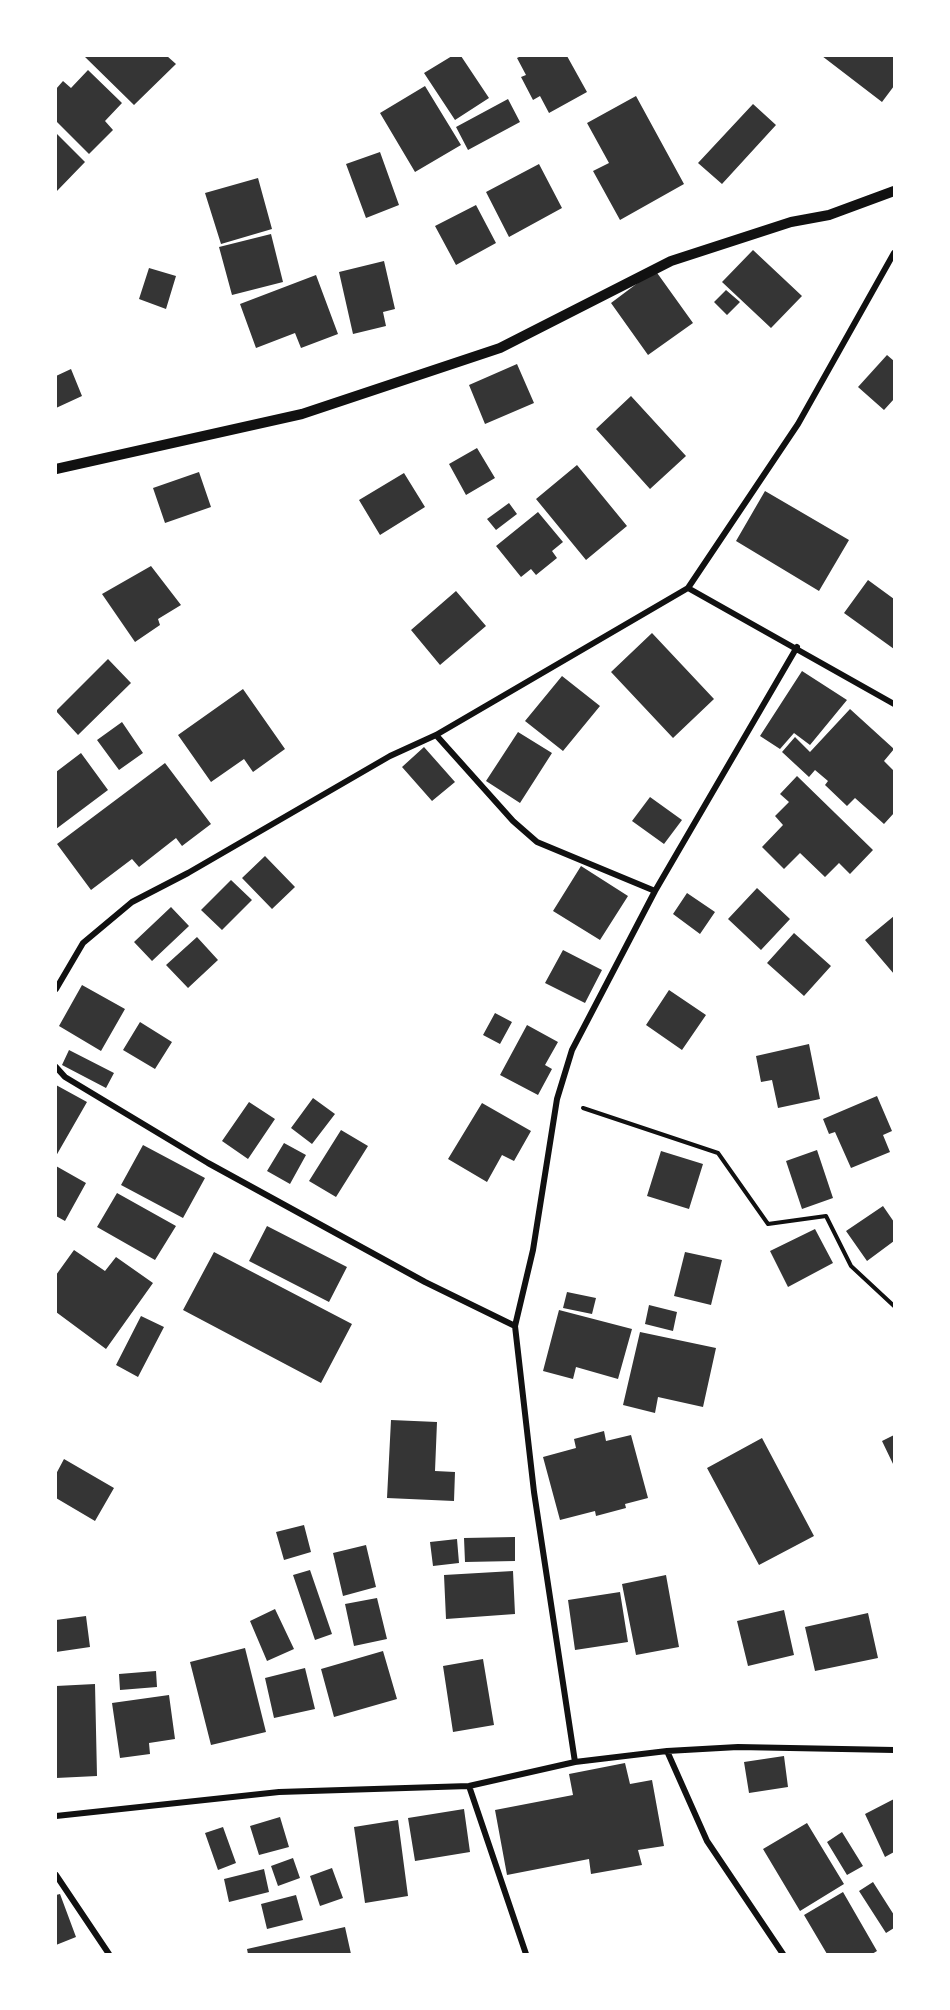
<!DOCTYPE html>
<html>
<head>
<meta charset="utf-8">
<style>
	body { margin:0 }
	#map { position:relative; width:950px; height:2010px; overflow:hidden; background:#fff; font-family:Jost,sans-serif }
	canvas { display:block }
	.frame { position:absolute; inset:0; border:57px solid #fff; pointer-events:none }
</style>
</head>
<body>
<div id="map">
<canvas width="950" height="2010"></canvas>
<div class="frame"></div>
</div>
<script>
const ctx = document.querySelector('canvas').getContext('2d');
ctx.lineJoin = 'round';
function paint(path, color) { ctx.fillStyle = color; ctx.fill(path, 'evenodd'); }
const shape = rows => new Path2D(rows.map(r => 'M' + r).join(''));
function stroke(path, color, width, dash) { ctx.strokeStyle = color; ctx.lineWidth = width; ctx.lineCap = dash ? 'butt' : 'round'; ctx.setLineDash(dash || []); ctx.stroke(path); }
paint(shape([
	[84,56,167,56,176,64,134,105],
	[452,56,461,56,489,98,455,120,424,73],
	[521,56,567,56,587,92,549,113,540,96,533,100,521,77,526,75,517,58],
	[822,56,894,56,894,86,882,102],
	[88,70,122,103,105,121,113,130,89,154,56,121,56,89,63,81,71,88],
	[425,86,461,145,415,172,380,113],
	[636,96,684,184,620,220,593,171,609,163,587,123],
	[508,99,520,122,468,150,456,127],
	[753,104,776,125,722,184,698,163],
	[56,133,85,162,56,192],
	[380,152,399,205,366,218,346,164],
	[539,164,562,208,509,237,486,192],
	[258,178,272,229,221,244,205,193],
	[476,205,496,243,456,265,435,226],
	[271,234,283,282,232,295,219,247],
	[753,250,802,296,771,328,722,282],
	[384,261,395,309,383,312,386,326,353,334,339,272],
	[149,268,176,276,166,309,139,299],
	[655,270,693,323,648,355,611,303],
	[316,275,338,334,301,348,295,333,256,348,240,304],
	[726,290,740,302,727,315,714,302],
	[887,355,894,361,894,399,884,410,858,387],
	[517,364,534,403,485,424,469,385],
	[71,369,82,396,56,408,56,376],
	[631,396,686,456,650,489,596,429],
	[477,448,495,478,466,495,449,464],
	[577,465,627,526,586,560,536,499],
	[199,472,211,507,165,523,153,488],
	[404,473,425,507,380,535,359,500],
	[765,491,849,540,819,591,736,541],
	[509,503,517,514,496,530,487,519],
	[538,512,563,542,552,551,557,558,536,575,531,569,521,577,496,546],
	[151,566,181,605,158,619,160,625,135,642,102,594],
	[868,580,894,599,894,649,844,613],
	[456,591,486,626,440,665,411,630],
	[652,633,714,699,673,738,611,672],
	[108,659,131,683,78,735,56,711],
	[802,671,847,700,810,745,794,733,780,749,760,736],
	[562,676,600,706,563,751,525,721],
	[243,689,285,749,253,772,244,759,211,782,178,735],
	[850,709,894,749,884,761,894,771,894,813,884,824,855,798,847,806,825,785,828,781,815,770,809,777,782,752,795,737,810,752],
	[122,722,143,753,119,770,97,740],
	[518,732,552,753,520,803,486,781],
	[424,747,455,782,432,801,402,767],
	[81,753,108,790,56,829,56,772],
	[165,763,211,824,182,846,176,838,139,867,132,859,91,890,57,844],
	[797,776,873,850,850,874,839,863,825,877,800,853,784,869,762,847,783,825,775,816,789,802,780,794],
	[650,797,682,820,664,844,632,821],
	[265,856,295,887,272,909,242,878],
	[581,866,628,896,600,940,553,911],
	[231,880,252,900,222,930,201,910],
	[757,888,790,919,761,950,728,919],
	[687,893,715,912,700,934,673,914],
	[171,907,189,926,152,961,134,942],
	[894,916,894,974,865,940],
	[794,933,831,966,804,996,767,963],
	[197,937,218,960,188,988,166,965],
	[563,950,602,970,585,1003,545,983],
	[82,985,125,1009,101,1051,59,1026],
	[669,990,706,1015,682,1050,646,1025],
	[495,1013,512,1022,500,1044,483,1035],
	[140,1022,172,1042,155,1069,123,1050],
	[527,1025,558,1042,545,1065,552,1069,538,1095,500,1075],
	[809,1044,820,1099,778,1108,772,1080,761,1082,756,1056],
	[69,1050,114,1073,106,1088,62,1065],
	[56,1085,87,1102,56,1156],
	[877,1096,892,1131,883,1135,890,1152,851,1168,835,1132,829,1134,823,1119],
	[313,1098,335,1114,312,1144,291,1128],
	[249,1102,275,1119,248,1159,222,1141],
	[482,1103,531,1131,514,1161,502,1155,487,1182,448,1159],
	[341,1130,368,1146,336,1197,309,1181],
	[284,1143,306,1155,290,1184,267,1171],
	[143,1145,205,1178,183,1218,121,1185],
	[817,1150,833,1198,802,1209,786,1161],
	[661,1151,703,1164,689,1209,647,1196],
	[56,1166,86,1183,65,1221,56,1216],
	[117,1193,176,1226,155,1260,97,1227],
	[883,1206,894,1222,894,1241,867,1261,846,1231],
	[267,1226,347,1267,329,1302,249,1261],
	[815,1229,833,1263,788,1287,770,1251],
	[74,1250,105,1271,116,1257,153,1283,106,1349,56,1312,56,1275],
	[214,1252,352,1324,321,1383,183,1310],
	[685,1252,722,1260,711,1305,674,1296],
	[567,1292,596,1298,592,1314,563,1308],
	[649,1305,677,1312,673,1331,645,1324],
	[559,1310,632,1329,618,1379,576,1367,573,1379,543,1371],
	[141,1316,164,1327,138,1377,116,1365],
	[640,1332,716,1348,703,1407,658,1397,655,1413,623,1405],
	[391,1420,437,1422,435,1471,455,1472,454,1501,387,1498],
	[604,1431,606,1441,631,1435,648,1498,625,1504,626,1508,596,1516,595,1511,560,1520,543,1457,576,1448,574,1439],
	[894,1435,894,1466,882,1441],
	[762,1438,814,1536,759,1565,707,1468],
	[64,1459,114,1488,95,1521,56,1498,56,1474],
	[304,1525,311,1552,284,1560,276,1532],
	[515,1537,515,1561,465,1562,464,1538],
	[457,1539,459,1563,433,1566,430,1542],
	[366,1545,376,1587,343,1596,333,1553],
	[310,1570,332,1634,315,1640,293,1575],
	[513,1571,515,1614,446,1619,444,1575],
	[666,1575,679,1647,636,1655,622,1584],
	[620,1592,628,1642,575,1650,568,1600],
	[377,1598,387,1639,354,1646,345,1604],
	[275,1609,294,1649,267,1661,250,1621],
	[784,1610,794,1655,748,1666,737,1621],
	[868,1613,878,1658,815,1671,805,1627],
	[86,1616,90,1647,56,1652,56,1620],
	[245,1648,266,1732,211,1745,190,1662],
	[383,1651,397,1699,334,1717,321,1669],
	[483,1659,494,1725,453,1732,443,1666],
	[305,1668,315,1709,274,1718,265,1678],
	[156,1671,157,1687,120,1690,119,1674],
	[95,1684,97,1776,56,1778,56,1686],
	[169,1695,175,1739,149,1743,150,1754,120,1758,112,1703],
	[784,1756,788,1787,749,1793,744,1762],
	[625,1763,630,1784,652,1780,664,1846,638,1850,642,1865,591,1874,589,1859,507,1875,495,1810,573,1795,569,1774],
	[894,1799,894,1852,885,1857,865,1814],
	[464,1809,470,1852,415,1861,408,1818],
	[280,1817,289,1847,259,1855,250,1826],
	[398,1820,408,1896,365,1903,354,1827],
	[807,1823,844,1884,800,1911,763,1849],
	[223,1827,236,1863,218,1870,205,1833],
	[842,1832,863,1866,847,1875,827,1842],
	[293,1858,300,1878,278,1886,271,1866],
	[332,1868,343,1898,320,1906,310,1876],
	[264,1869,269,1892,229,1902,224,1879],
	[873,1882,894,1915,894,1928,886,1933,859,1891],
	[843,1892,877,1951,872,1954,827,1954,804,1915],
	[60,1894,76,1937,56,1945,56,1895],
	[296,1895,303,1920,267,1929,261,1904],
	[345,1927,351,1954,248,1954,247,1949]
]), '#353535');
stroke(shape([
	[583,1108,718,1153,768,1224,826,1216,851,1266,894,1306]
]), '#111', 4);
stroke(shape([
	[688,588,894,704],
	[436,735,513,821,537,842,655,891,797,647],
	[56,989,83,943,132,902,188,873,390,756,436,735,688,588,798,424,894,253],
	[56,1067,65,1077,208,1163,425,1282,515,1326],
	[667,1751,707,1841,783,1954],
	[575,1762,534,1492,515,1326,533,1250,557,1099,572,1050,655,891],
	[469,1786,526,1954],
	[56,1816,279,1792,469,1786,575,1762,667,1751,738,1747,894,1750],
	[56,1875,109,1954]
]), '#111', 6);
stroke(shape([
	[56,469,302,414,500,348,671,261,791,222,829,215,894,191]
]), '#111', 10);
</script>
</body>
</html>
